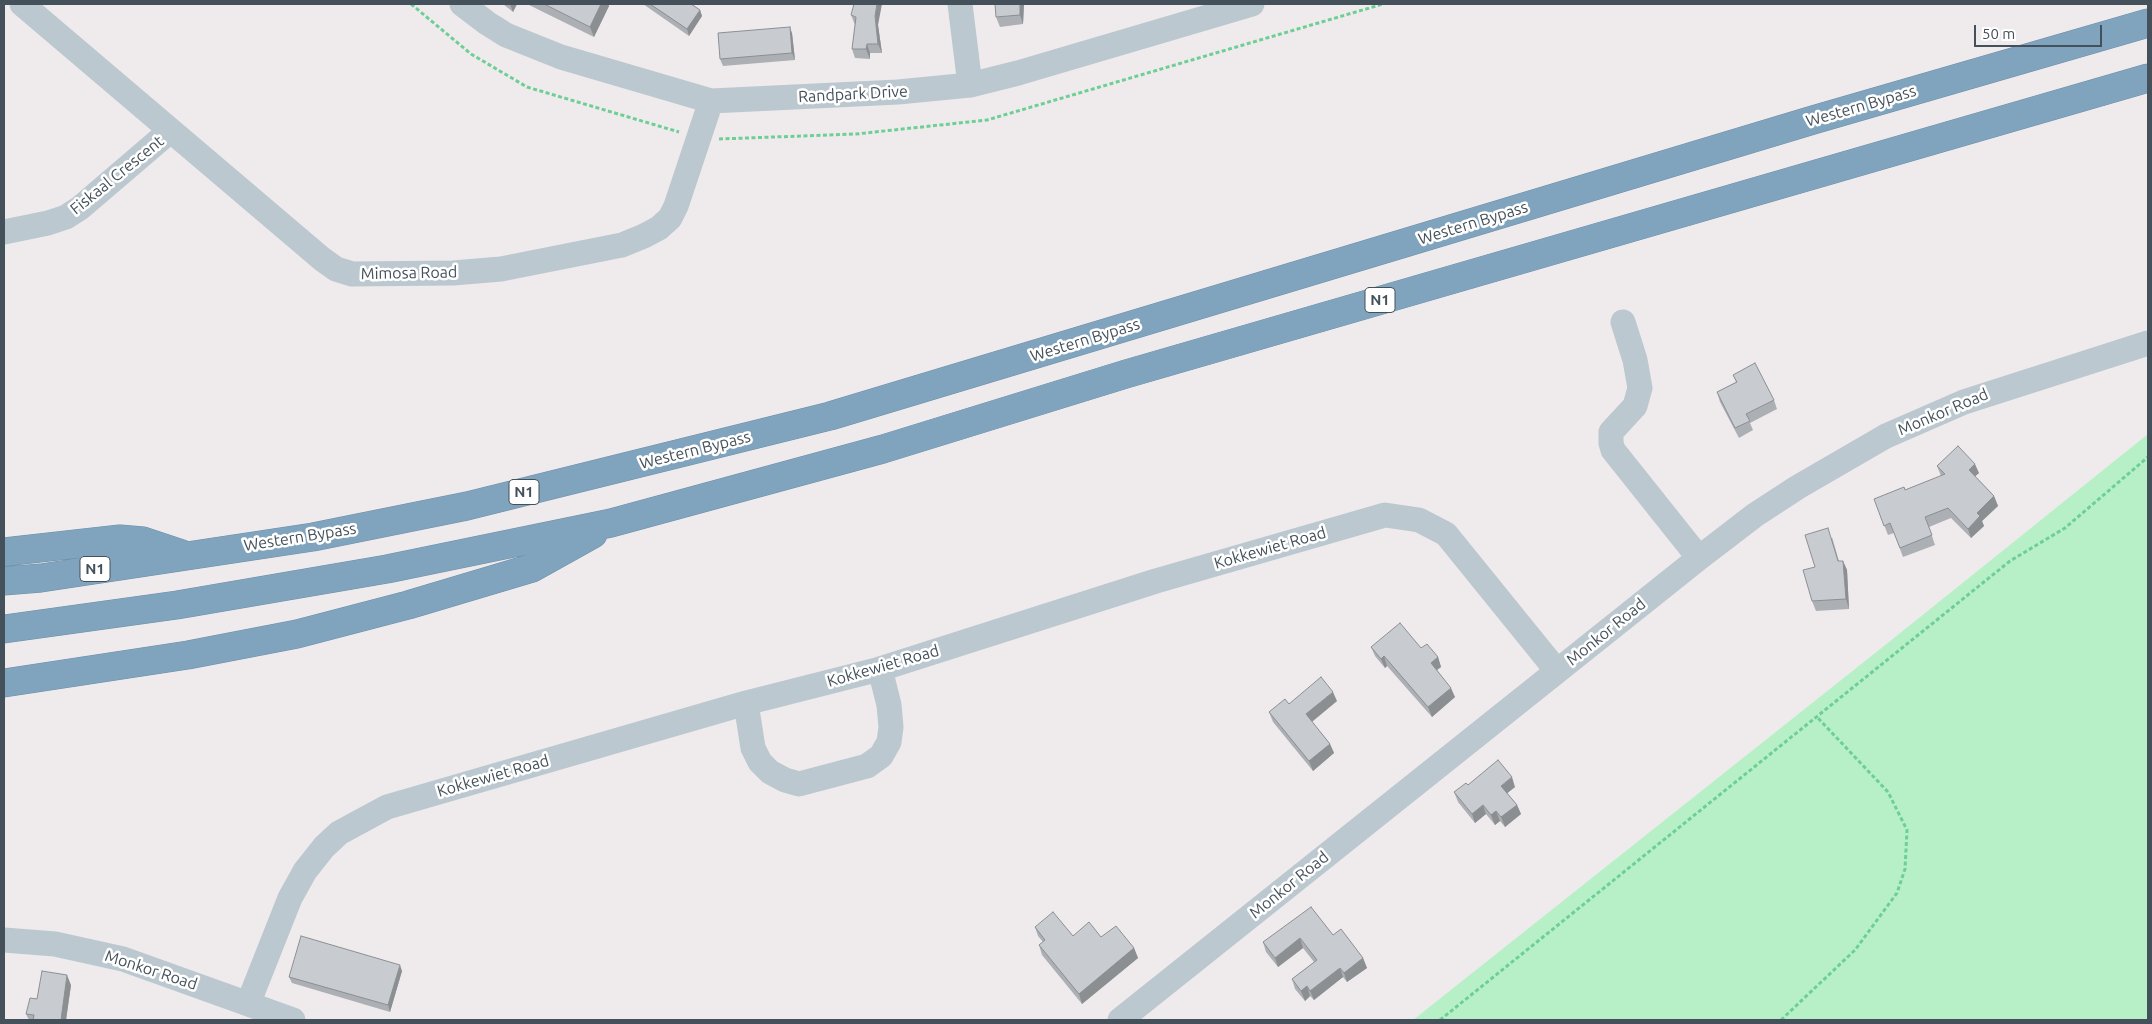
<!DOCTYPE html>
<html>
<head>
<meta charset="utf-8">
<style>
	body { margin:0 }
	#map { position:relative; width:2152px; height:1024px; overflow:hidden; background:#efebec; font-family:Ubuntu,sans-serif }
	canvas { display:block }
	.frame { position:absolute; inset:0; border:5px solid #44515a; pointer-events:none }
	.scale { position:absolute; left:1974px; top:25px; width:128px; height:22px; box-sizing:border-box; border:2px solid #44515a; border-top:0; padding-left:6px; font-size:15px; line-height:18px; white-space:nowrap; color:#44515a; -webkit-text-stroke:4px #fff; paint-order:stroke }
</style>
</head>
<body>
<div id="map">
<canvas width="2152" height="1024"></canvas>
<div class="frame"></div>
<div class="scale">50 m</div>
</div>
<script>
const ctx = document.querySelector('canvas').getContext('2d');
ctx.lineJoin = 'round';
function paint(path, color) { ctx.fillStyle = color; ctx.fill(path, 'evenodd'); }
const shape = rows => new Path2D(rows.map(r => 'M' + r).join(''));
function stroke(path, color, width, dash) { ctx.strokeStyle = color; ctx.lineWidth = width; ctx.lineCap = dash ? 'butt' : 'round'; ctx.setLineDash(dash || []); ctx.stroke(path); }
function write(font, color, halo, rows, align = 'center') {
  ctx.font = font + ' Ubuntu,sans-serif'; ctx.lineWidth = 5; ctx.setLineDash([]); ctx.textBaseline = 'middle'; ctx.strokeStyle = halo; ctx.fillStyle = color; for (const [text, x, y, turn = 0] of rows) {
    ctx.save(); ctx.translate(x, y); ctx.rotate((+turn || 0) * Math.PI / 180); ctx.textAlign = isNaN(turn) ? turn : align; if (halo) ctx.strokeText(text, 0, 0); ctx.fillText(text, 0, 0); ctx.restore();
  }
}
paint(shape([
	[2148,434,2148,1020,1413,1020,1889,642]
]), '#b7f0c7');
const highway = shape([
	[4,552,120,539,143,541,182,554],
	[4,581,41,578,313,537,467,506,830,416,1813,120,2148,23],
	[4,629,177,605,387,569,611,523,883,449,1126,374,2148,78],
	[4,683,188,655,297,634,408,605,532,568,593,534]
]);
stroke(highway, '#6c8fa9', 29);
stroke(shape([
	[411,4,471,54,527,87,679,132],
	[719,139,856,134,987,120,1383,4],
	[1440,1020,2010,561,2065,528,2148,457],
	[1781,1020,1855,950,1897,893,1905,869,1907,830,1888,792,1817,717]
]), '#6ecf96', 3, [4, 2.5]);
stroke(shape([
	[22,4,322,259,336,269,352,274,453,273,501,269,622,245,644,236,659,228,670,218,676,206,711,101],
	[462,4,487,23,506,35,561,57,711,101,898,92,970,85,1018,73,1252,4],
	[960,4,970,85],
	[4,232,48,223,66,217,80,208,170,131],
	[1623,322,1635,360,1640,388,1635,406,1611,432,1611,443,1613,450,1699,558],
	[746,703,753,748,760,762,770,772,785,780,799,784,867,766,881,756,889,742,891,727,889,705,880,669],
	[4,940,55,944,123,959,293,1020],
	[248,1004,290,898,305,871,324,847,339,833,387,807,746,703,880,669,1156,581,1385,515,1419,520,1446,534,1557,671],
	[1120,1020,1699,558,1755,515,1798,487,1886,436,1964,402,2148,343]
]), '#bcc8cf', 25);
stroke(highway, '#81a4be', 28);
paint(shape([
	[503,4,517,4,513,12],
	[527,4,608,4,609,6,594,37],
	[643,4,691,4,700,10,702,16,689,36],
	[1024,4,1023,24,1000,27,996,17],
	[851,15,878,25,882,53,870,53,870,59,855,58,852,49,855,25],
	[792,33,795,60,723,66,720,59],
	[1733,375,1774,400,1777,409,1750,423,1753,430,1739,438,1720,402,1717,392,1736,382],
	[1937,466,1979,473,1975,476,1994,496,1998,506,1982,521,1984,526,1971,538,1951,518,1929,527,1935,545,1903,557,1894,533,1888,535,1874,499,1905,490,1941,476],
	[1832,537,1839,561,1843,561,1847,570,1849,609,1816,611,1812,601,1815,567],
	[1371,647,1421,648,1438,657,1441,667,1437,670,1455,697,1432,717,1387,666,1385,668,1375,656],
	[1337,701,1312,722,1330,744,1334,753,1313,771,1273,722,1269,712,1289,704],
	[1468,785,1515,787,1507,793,1517,805,1521,814,1505,827,1500,821,1495,825,1486,814,1475,823,1458,802,1454,792],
	[1035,927,1073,936,1101,937,1134,948,1138,958,1082,1004,1042,955,1039,945,1043,942,1038,936],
	[1333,935,1363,958,1367,968,1347,982,1343,977,1314,1000,1310,996,1305,1001,1295,989,1292,979,1314,962,1303,948,1278,967,1266,952,1263,942],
	[402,971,390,1012,292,983,289,977],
	[71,985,66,1020,29,1020,26,1014,37,999]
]), '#acafb4');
paint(shape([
	[510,4,517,4,513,12],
	[601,4,608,4,609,6,594,37,590,27],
	[877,4,882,4,878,25,882,53,878,44,875,16],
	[1020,4,1024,4,1023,24,1020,15],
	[700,10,702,16,689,36,687,29],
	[790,27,792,33,795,60,792,53],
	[867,44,870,53,870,59,866,49],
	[1975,464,1979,473,1972,479,1969,470],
	[1994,496,1998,506,1982,521,1984,526,1971,538,1968,529,1977,513],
	[1843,561,1847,570,1849,609,1846,599],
	[1384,656,1387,666,1385,668,1381,659],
	[1438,657,1441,667,1434,672,1431,663],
	[1451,688,1455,697,1432,717,1428,707],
	[1333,692,1337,701,1309,724,1306,714],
	[1330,744,1334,753,1313,771,1309,761],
	[1512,777,1515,787,1505,795,1501,786],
	[1483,805,1486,814,1475,823,1472,814],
	[1517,805,1521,814,1505,827,1501,817],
	[1496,811,1500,821,1495,825,1491,815],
	[1300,938,1303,948,1278,967,1275,958],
	[1134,948,1138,958,1082,1004,1079,994],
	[1363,958,1367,968,1347,982,1344,973],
	[400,965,402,971,390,1012,388,1005],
	[1340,968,1343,977,1314,1000,1310,991],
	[67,975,71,985,66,1020,61,1020],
	[1307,986,1310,996,1305,1001,1301,991]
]), '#8c8f92');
const building = shape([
	[544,4,601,4,590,27,544,4],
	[650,4,691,4,700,10,687,29,650,4],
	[854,4,877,4,875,16,878,44,867,44,866,49,852,49,856,17,851,15,854,4],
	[995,4,1020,4,1020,15,996,17,995,4],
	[790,27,792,53,720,59,718,33,790,27],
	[1755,363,1774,400,1746,414,1750,421,1735,428,1717,392,1737,382,1733,375,1755,363],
	[1958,446,1975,464,1969,470,1994,496,1977,513,1980,516,1968,529,1948,508,1925,517,1932,535,1900,548,1890,523,1884,526,1874,499,1904,487,1905,490,1945,474,1937,466,1958,446],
	[1828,528,1838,561,1843,561,1846,599,1812,601,1803,570,1815,567,1805,535,1828,528],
	[1400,623,1421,648,1427,644,1438,657,1431,663,1451,688,1428,707,1384,656,1381,659,1371,647,1400,623],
	[1321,677,1333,692,1306,714,1330,744,1309,761,1269,712,1285,699,1289,704,1321,677],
	[1498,760,1512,777,1501,786,1517,805,1501,817,1496,811,1491,815,1483,805,1472,814,1454,792,1466,783,1468,785,1498,760],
	[1311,907,1333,935,1341,929,1363,958,1344,973,1340,968,1310,991,1307,986,1301,991,1292,979,1317,960,1300,938,1275,958,1263,942,1311,907],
	[1053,912,1073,936,1089,922,1101,937,1116,926,1134,948,1079,994,1039,945,1045,940,1035,927,1053,912],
	[301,936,400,965,388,1005,289,977,301,936],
	[42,971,67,975,61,1020,33,1020,34,1015,26,1014,30,998,37,999,42,971]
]);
paint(building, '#c8ccd1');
stroke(building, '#8c8f92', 1);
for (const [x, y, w] of [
	[1380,300,30],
	[524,492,30],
	[95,569,30]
]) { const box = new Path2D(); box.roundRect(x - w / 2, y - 12.5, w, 25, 4); ctx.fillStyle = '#fff'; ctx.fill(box); stroke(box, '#44515a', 1); }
write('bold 15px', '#44515a', null, [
	["N1",1380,300],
	["N1",524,492],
	["N1",95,569]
]);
write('16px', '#44515a', '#fff', [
	["Randpark Drive",853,94,-3],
	["Western Bypass",1861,106,-16],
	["Fiskaal Crescent",117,175,-39],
	["Western Bypass",1473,223,-17],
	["Mimosa Road",409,273,-1],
	["Western Bypass",1085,340,-17],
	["Monkor Road",1943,412,-23],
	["Western Bypass",695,450,-14],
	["Western Bypass",300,537,-9],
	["Kokkewiet Road",1270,548,-16],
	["Monkor Road",1606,632,-39],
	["Kokkewiet Road",883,666,-16],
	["Kokkewiet Road",493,776,-16],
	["Monkor Road",1289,885,-39],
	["Monkor Road",151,970,18]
]);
</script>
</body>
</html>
